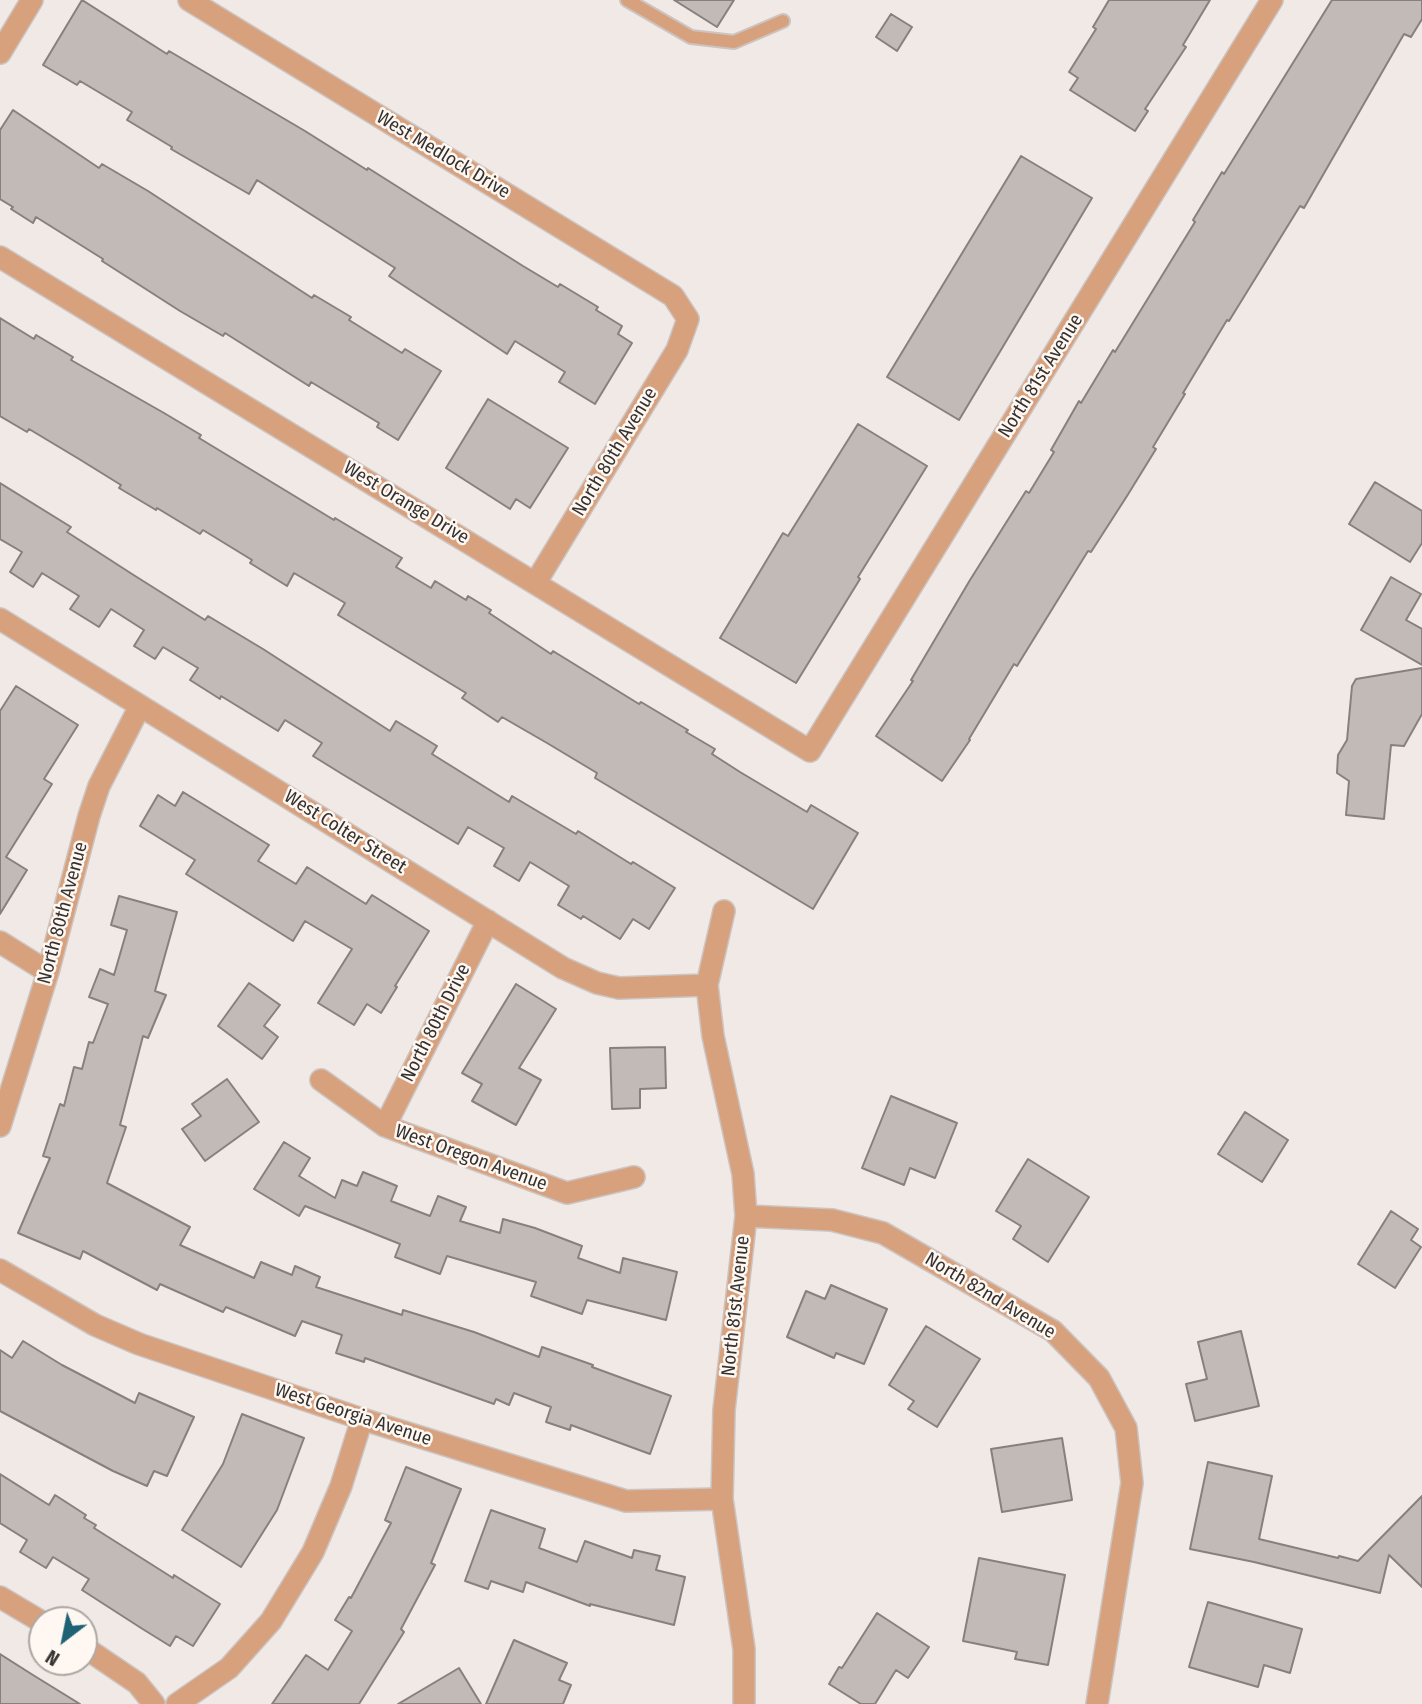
<!DOCTYPE html>
<html>
<head>
<meta charset="utf-8">
<style>
	body { margin:0 }
	#map { position:relative; width:1422px; height:1704px; overflow:hidden; background:#f1e9e5; font-family:"Fira Sans Condensed",sans-serif }
	canvas { display:block }
	.north { position:absolute; left:28px; top:1606px; width:70px; height:70px; box-sizing:border-box; background:#fef7f2; border:2px solid #ada8a4; border-radius:50%; rotate:212deg; font-size:19px; font-weight:700; line-height:28px; text-align:center; color:#343230 }
	.north::after { content:''; display:block; margin:auto; width:24px; height:32px; background:#1e6274; clip-path:polygon(50% 0,100% 100%,50% 72%,0 100%) }
</style>
</head>
<body>
<div id="map">
<canvas width="1422" height="1704"></canvas>
<div class="north">N</div>
</div>
<script>
const ctx = document.querySelector('canvas').getContext('2d');
ctx.lineJoin = 'round';
function paint(path, color) { ctx.fillStyle = color; ctx.fill(path, 'evenodd'); }
const shape = rows => new Path2D(rows.map(r => 'M' + r).join(''));
function stroke(path, color, width, dash) { ctx.strokeStyle = color; ctx.lineWidth = width; ctx.lineCap = dash ? 'butt' : 'round'; ctx.setLineDash(dash || []); ctx.stroke(path); }
function write(font, color, halo, rows, align = 'center') {
  ctx.font = font + ' "Fira Sans Condensed",sans-serif'; ctx.lineWidth = 5; ctx.setLineDash([]); ctx.textBaseline = 'middle'; ctx.strokeStyle = halo; ctx.fillStyle = color; for (const [text, x, y, turn = 0] of rows) {
    ctx.save(); ctx.translate(x, y); ctx.rotate((+turn || 0) * Math.PI / 180); ctx.textAlign = isNaN(turn) ? turn : align; if (halo) ctx.strokeText(text, 0, 0); ctx.fillText(text, 0, 0); ctx.restore();
  }
}
const building = shape([
	[82,0,167,54,169,51,305,131,367,170,368,168,523,266,558,287,560,284,598,307,596,310,622,326,618,334,632,343,595,404,559,382,565,372,515,341,507,354,389,276,395,268,257,180,249,194,171,149,172,147,127,120,132,112,80,81,77,85,43,65,82,0],
	[674,0,734,0,717,27,674,0],
	[1109,0,1210,0,1183,45,1186,47,1145,109,1148,111,1135,131,1070,90,1078,78,1069,72,1096,29,1093,27,1109,0],
	[1332,0,1422,0,1422,19,1411,37,1404,34,1304,208,1300,206,1229,321,1227,320,1183,393,1185,394,1153,447,1156,449,1127,496,1091,552,1088,551,1017,666,1014,664,969,739,970,740,942,781,876,736,913,681,911,680,970,580,1026,491,1029,493,1054,452,1051,450,1079,401,1081,403,1113,350,1115,352,1195,222,1193,220,1222,172,1224,174,1332,0],
	[891,14,912,27,897,51,876,37,891,14],
	[13,110,99,168,102,164,148,191,312,298,314,295,351,317,349,320,402,353,405,349,441,371,398,440,377,427,379,423,311,382,309,386,225,333,223,336,180,311,102,261,103,259,36,217,33,223,11,209,13,207,0,199,0,130,13,110],
	[1021,156,1092,198,959,420,887,377,1021,156],
	[0,318,34,339,36,335,73,357,71,360,164,413,201,435,199,438,334,520,335,518,402,558,396,567,431,588,435,581,466,600,468,596,491,610,489,613,551,654,553,651,639,704,641,702,688,730,686,732,715,749,712,754,740,772,807,812,811,805,858,833,813,909,595,778,597,773,547,743,502,717,498,722,462,698,466,693,338,615,345,603,294,573,287,586,250,563,252,560,203,530,200,534,157,508,156,510,119,488,121,485,79,459,29,429,27,432,0,416,0,318],
	[488,399,568,448,530,508,516,499,510,509,446,468,488,399],
	[858,424,927,466,858,577,860,579,796,683,720,638,783,533,788,536,858,424],
	[1375,482,1422,511,1422,543,1410,562,1349,524,1375,482],
	[0,483,71,527,67,532,132,574,205,620,208,616,263,649,390,731,396,721,437,746,432,754,509,802,512,796,576,834,578,831,631,864,633,862,675,888,649,929,633,919,620,939,583,916,581,919,558,905,569,886,530,862,519,881,494,866,504,848,468,827,458,844,342,774,313,756,322,743,285,720,278,731,221,696,220,699,190,680,198,668,163,647,155,659,134,646,144,630,111,609,99,627,70,609,79,596,42,573,33,587,10,572,22,552,0,539,0,483],
	[1391,577,1421,594,1406,620,1422,629,1422,665,1361,630,1391,577],
	[1422,668,1422,714,1404,746,1391,745,1384,819,1346,815,1349,781,1337,773,1338,755,1347,740,1352,686,1356,679,1422,668],
	[16,686,78,725,44,779,52,784,6,857,27,870,0,914,0,711,16,686],
	[183,792,269,845,258,861,296,884,307,867,366,904,372,895,429,931,395,986,397,987,381,1013,367,1004,354,1025,318,1003,352,949,305,921,293,941,186,874,195,860,140,826,158,795,175,806,183,792],
	[119,896,177,912,155,991,166,995,148,1038,143,1036,120,1125,126,1127,107,1183,190,1227,180,1245,254,1278,261,1262,292,1275,295,1266,320,1277,316,1287,402,1315,403,1310,474,1332,539,1357,542,1347,593,1365,592,1367,671,1396,650,1454,571,1425,570,1430,546,1422,551,1407,514,1393,509,1405,496,1399,494,1404,365,1358,364,1362,336,1353,342,1335,302,1321,295,1336,226,1307,223,1312,160,1284,157,1290,83,1251,80,1259,18,1233,50,1158,43,1156,60,1104,64,1106,74,1067,82,1069,89,1042,93,1043,108,1004,89,997,100,969,114,975,127,930,111,925,119,896],
	[249,983,280,1005,264,1026,278,1037,262,1059,218,1026,249,983],
	[516,984,556,1009,519,1068,541,1080,516,1125,472,1101,482,1084,462,1073,516,984],
	[665,1047,666,1088,640,1089,640,1108,612,1109,610,1048,665,1047],
	[227,1079,259,1122,205,1161,182,1129,201,1116,192,1104,227,1079],
	[891,1096,957,1123,935,1178,910,1168,904,1185,862,1168,891,1096],
	[1245,1112,1288,1140,1262,1182,1218,1154,1245,1112],
	[284,1142,310,1158,299,1176,335,1198,342,1180,357,1186,363,1172,397,1186,391,1201,430,1216,438,1196,466,1207,460,1221,500,1233,503,1219,535,1228,582,1246,578,1258,620,1273,623,1258,677,1272,666,1320,587,1300,582,1314,531,1296,536,1282,447,1256,440,1274,395,1257,400,1244,305,1206,299,1216,254,1189,284,1142],
	[1028,1159,1089,1197,1048,1262,1013,1239,1021,1226,996,1211,1028,1159],
	[1391,1211,1418,1229,1411,1240,1421,1247,1395,1288,1358,1264,1391,1211],
	[831,1285,887,1309,864,1364,836,1353,834,1358,787,1337,806,1291,825,1299,831,1285],
	[926,1326,980,1359,937,1427,908,1409,914,1401,889,1385,926,1326],
	[1241,1331,1259,1406,1195,1421,1186,1384,1207,1379,1198,1342,1241,1331],
	[23,1341,62,1365,135,1403,139,1393,194,1417,167,1476,154,1471,147,1486,113,1471,0,1411,0,1350,12,1358,23,1341],
	[242,1414,304,1438,277,1510,241,1567,182,1530,223,1464,242,1414],
	[1062,1438,1072,1500,1002,1512,991,1449,1062,1438],
	[1208,1462,1272,1476,1259,1539,1338,1558,1339,1556,1358,1561,1422,1496,1422,1587,1389,1555,1380,1593,1254,1562,1190,1549,1208,1462],
	[406,1467,461,1489,431,1563,435,1565,401,1629,404,1632,359,1704,272,1704,306,1655,328,1670,352,1631,335,1620,349,1597,351,1598,391,1523,385,1520,406,1467],
	[0,1474,49,1505,55,1495,86,1515,84,1518,96,1525,94,1528,173,1578,174,1575,220,1604,193,1646,176,1636,170,1646,141,1628,82,1590,89,1579,53,1557,46,1568,20,1552,27,1540,0,1523,0,1474],
	[491,1510,545,1529,539,1548,577,1562,585,1541,632,1558,634,1550,660,1556,656,1570,685,1577,674,1625,590,1604,590,1606,526,1582,523,1592,491,1581,488,1589,465,1581,491,1510],
	[979,1558,1065,1575,1048,1665,1015,1659,1017,1652,963,1641,979,1558],
	[1208,1602,1302,1629,1290,1673,1264,1665,1258,1687,1189,1667,1208,1602],
	[877,1613,929,1647,908,1678,896,1670,875,1704,861,1704,829,1684,839,1667,842,1668,877,1613],
	[514,1640,567,1663,559,1680,571,1685,563,1704,486,1704,514,1640],
	[0,1654,33,1675,80,1704,0,1704,0,1654],
	[459,1668,481,1704,398,1704,459,1668]
]);
paint(building, '#c2bab6');
stroke(building, '#87807c', 2);
const service = shape([
	[627,0,691,37,734,42,783,21]
]);
const minor = shape([
	[189,0,673,296,688,319,677,350,536,582],
	[0,53,32,0],
	[0,257,810,751,1272,0],
	[0,619,563,968,597,983,619,988,707,985],
	[724,911,707,985,713,1036,743,1174,746,1216,724,1410,722,1499,744,1649,744,1704],
	[0,942,48,972],
	[321,1080,385,1126,567,1193,634,1177],
	[0,1126,48,972,89,816,99,786,140,706],
	[385,1126,488,921],
	[746,1216,832,1220,883,1233,1053,1331,1099,1378,1126,1428,1132,1483,1097,1704],
	[0,1270,95,1325,139,1344,362,1419,626,1501,722,1499],
	[0,1597,42,1622],
	[84,1647,137,1683,154,1704],
	[177,1704,229,1668,271,1621,313,1552,341,1486,362,1419]
]);
stroke(service, '#cbc4c1', 16);
stroke(minor, '#cbc4c1', 24);
stroke(service, '#d8a17e', 12);
stroke(minor, '#d8a17e', 21);
write('19px', '#343230', '#fef7f2', [
	["West Medlock Drive",443,155,31],
	["North 81st Avenue",1041,376,-58],
	["North 80th Avenue",615,452,-59],
	["West Orange Drive",406,503,31],
	["West Colter Street",345,832,32],
	["North 80th Avenue",63,913,-75],
	["North 80th Drive",436,1023,-63],
	["West Oregon Avenue",471,1158,20],
	["North 82nd Avenue",990,1296,31],
	["North 81st Avenue",736,1306,-84],
	["West Georgia Avenue",353,1415,18]
]);
</script>
</body>
</html>
